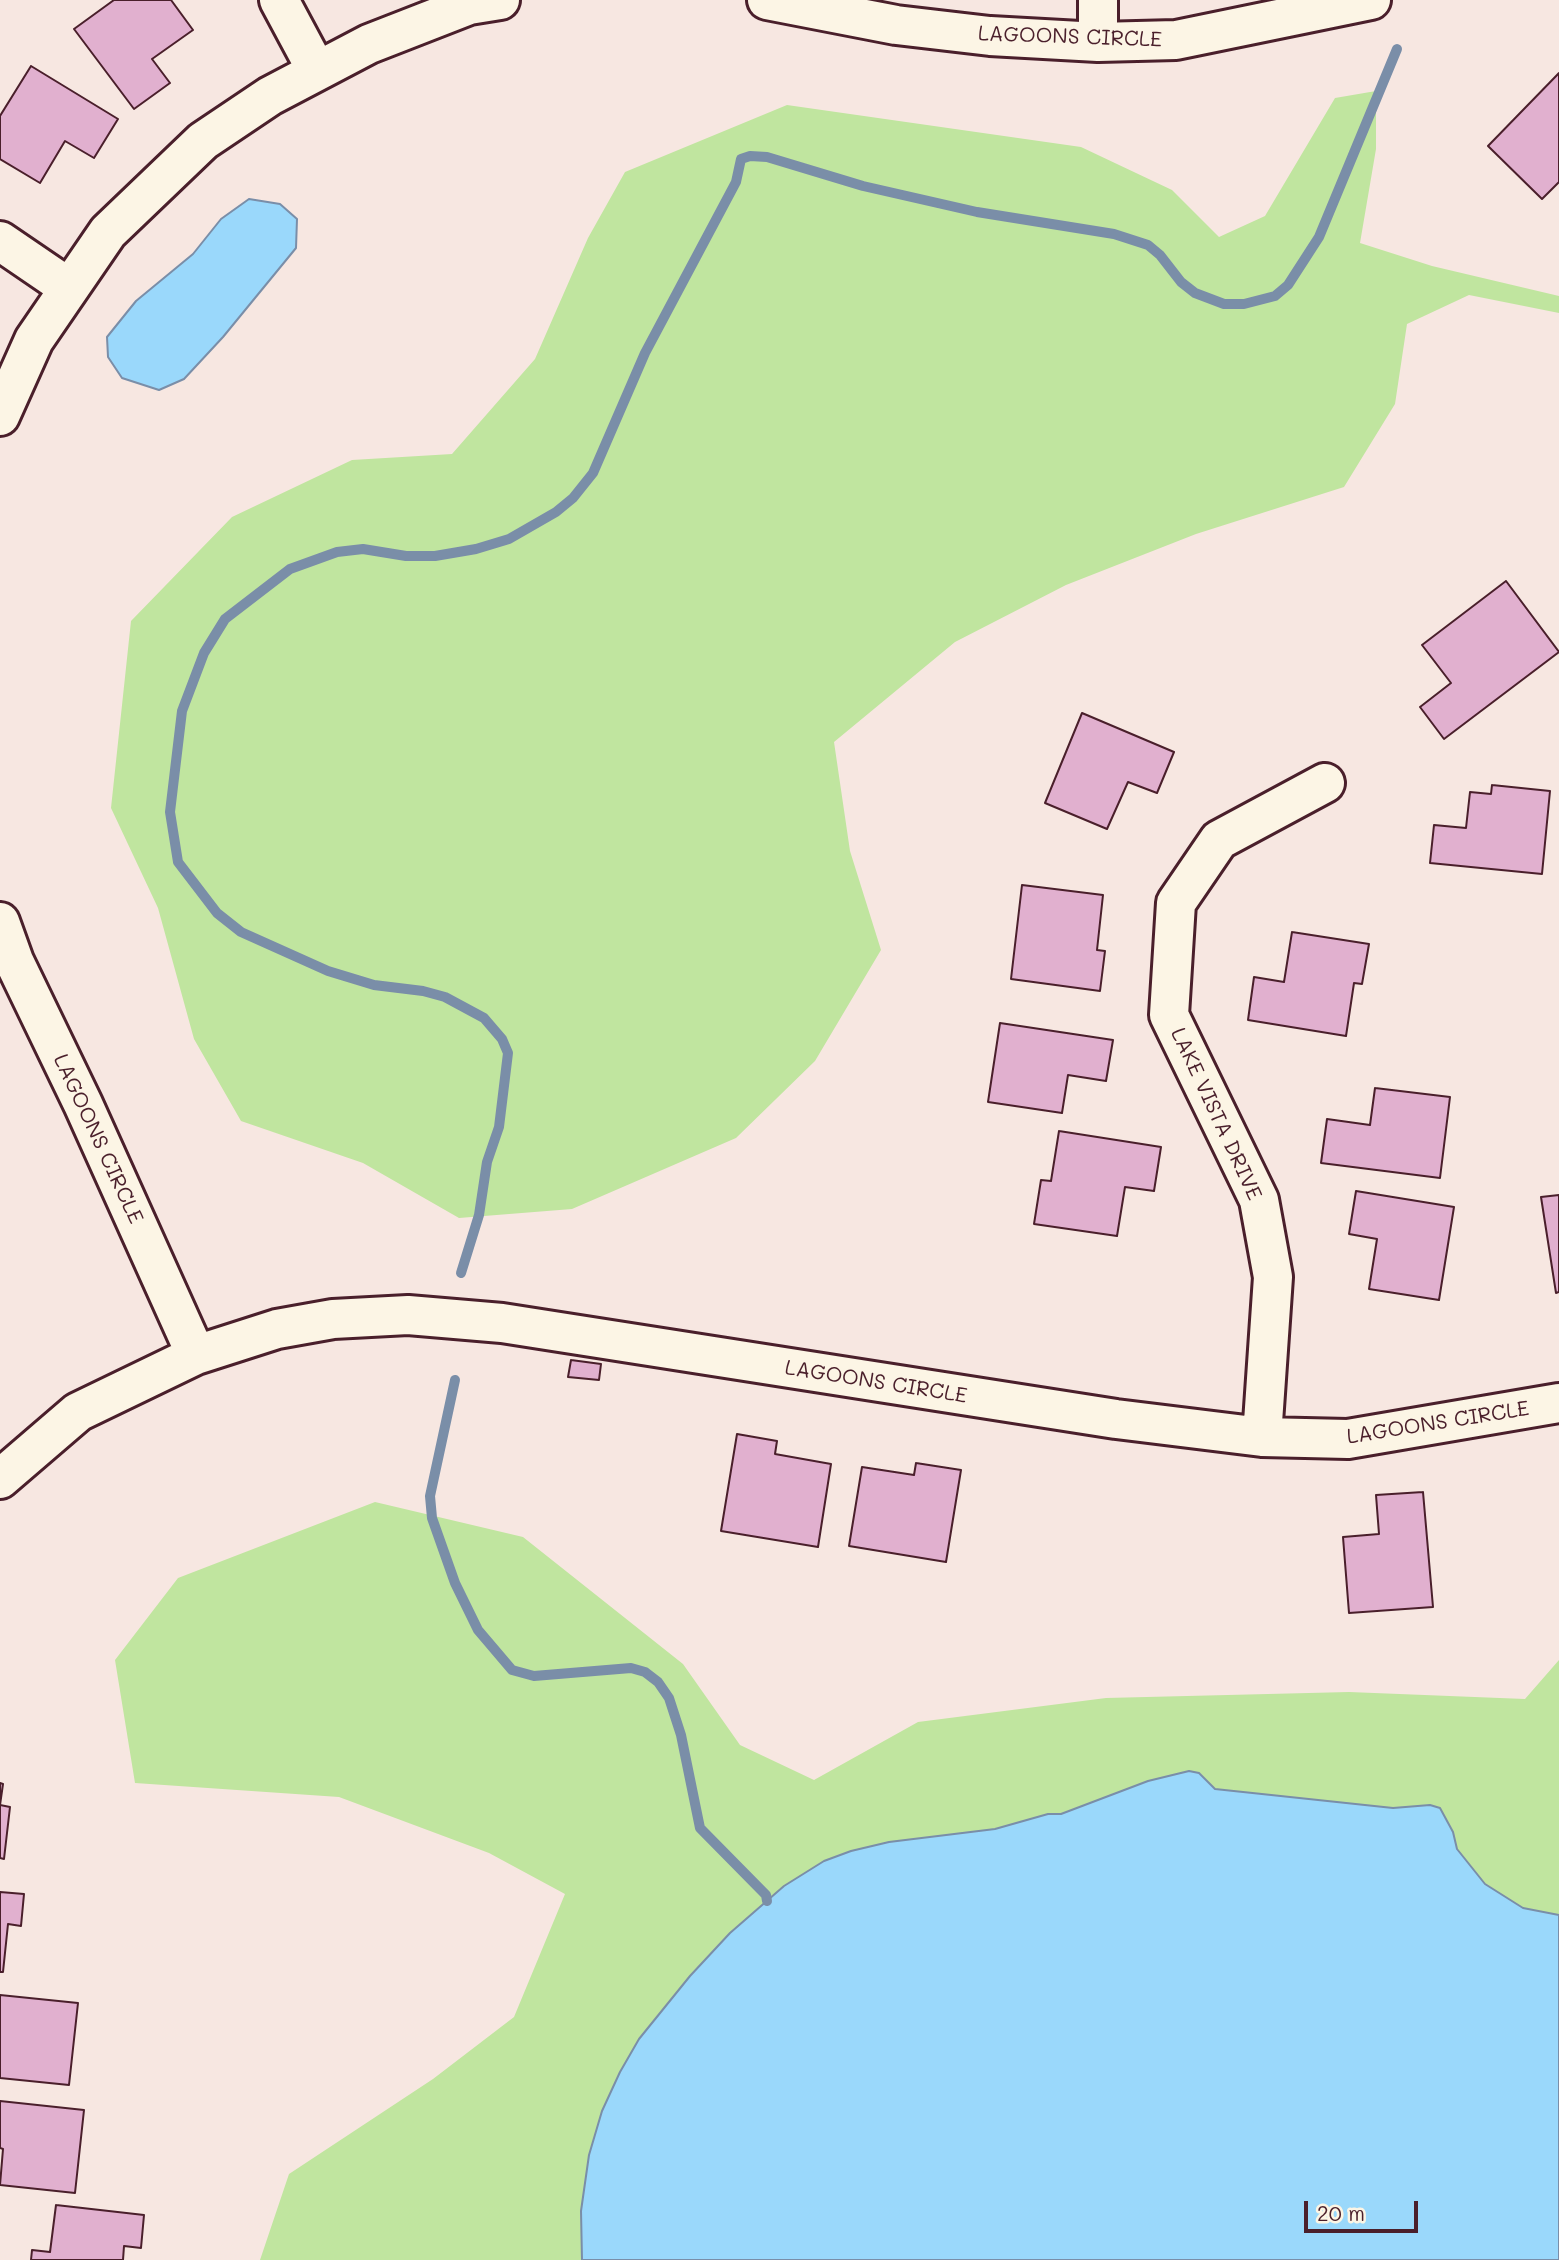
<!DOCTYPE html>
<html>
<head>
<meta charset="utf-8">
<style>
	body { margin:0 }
	#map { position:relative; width:1559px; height:2260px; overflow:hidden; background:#f7e7e1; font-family:Mali,sans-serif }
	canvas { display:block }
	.scale { position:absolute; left:1304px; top:2201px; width:114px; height:32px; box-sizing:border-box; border:4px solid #4a1f2b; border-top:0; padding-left:9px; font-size:21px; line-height:24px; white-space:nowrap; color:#4a1f2b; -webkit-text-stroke:5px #fcf5e5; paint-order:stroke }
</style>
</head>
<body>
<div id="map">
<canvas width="1559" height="2260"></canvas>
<div class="scale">20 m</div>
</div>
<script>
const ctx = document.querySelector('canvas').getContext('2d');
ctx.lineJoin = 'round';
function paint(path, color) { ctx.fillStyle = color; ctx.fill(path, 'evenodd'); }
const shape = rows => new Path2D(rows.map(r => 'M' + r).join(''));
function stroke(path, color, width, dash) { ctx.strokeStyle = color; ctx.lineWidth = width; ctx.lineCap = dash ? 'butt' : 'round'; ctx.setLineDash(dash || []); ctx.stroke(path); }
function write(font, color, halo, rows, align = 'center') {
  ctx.font = font + ' Mali,sans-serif'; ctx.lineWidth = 5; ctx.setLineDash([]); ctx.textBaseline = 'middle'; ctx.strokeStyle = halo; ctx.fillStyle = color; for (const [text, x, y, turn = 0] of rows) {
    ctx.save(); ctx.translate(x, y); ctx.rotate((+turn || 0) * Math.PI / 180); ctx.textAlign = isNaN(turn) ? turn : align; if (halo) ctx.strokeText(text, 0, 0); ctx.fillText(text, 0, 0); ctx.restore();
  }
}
paint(shape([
	[1376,91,1376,149,1360,243,1432,266,1559,296,1559,313,1469,295,1407,324,1395,404,1344,487,1196,534,1066,585,955,642,834,742,850,851,881,950,815,1061,736,1138,572,1209,459,1218,363,1163,241,1121,194,1039,158,908,111,808,131,621,232,517,352,460,452,454,535,359,588,238,625,172,787,105,1081,147,1172,190,1219,237,1265,216,1335,98],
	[375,1502,523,1537,683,1664,740,1745,814,1780,918,1722,1106,1698,1349,1692,1525,1699,1559,1660,1559,1915,1523,1908,1485,1884,1457,1849,1453,1832,1430,1805,1393,1808,1215,1789,1200,1773,1148,1781,1060,1814,1048,1814,995,1829,889,1842,825,1861,784,1886,730,1933,639,2039,602,2111,589,2155,581,2211,582,2260,260,2260,289,2174,433,2079,514,2017,565,1894,489,1853,339,1797,135,1783,115,1660,178,1578]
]), '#c0e59f');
const water = shape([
	[249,199,280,204,297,219,296,248,223,337,184,379,159,390,122,378,108,357,107,337,136,301,193,254,221,219,249,199],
	[1189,1771,1199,1773,1215,1789,1393,1808,1430,1805,1440,1808,1453,1832,1457,1849,1485,1884,1523,1908,1559,1915,1559,2260,582,2260,581,2211,589,2155,602,2111,620,2072,639,2039,690,1976,730,1933,784,1886,824,1861,851,1851,889,1842,995,1829,1048,1814,1061,1814,1148,1781,1189,1771]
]);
paint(water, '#9ad8fb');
stroke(water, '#7a8ea8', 2);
stroke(shape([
	[461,1273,479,1215,487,1162,499,1127,508,1053,502,1039,484,1018,445,997,423,991,374,985,328,971,241,932,217,913,178,862,170,812,182,711,204,653,225,619,290,569,337,552,363,549,406,556,435,556,476,549,509,539,556,512,573,498,593,473,645,353,736,182,741,159,750,156,767,157,863,186,977,212,1114,234,1148,245,1160,255,1181,282,1195,293,1224,304,1244,304,1275,296,1288,285,1319,237,1397,49],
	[455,1380,430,1496,432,1518,455,1583,478,1630,512,1670,534,1676,631,1668,645,1672,658,1682,669,1698,681,1735,700,1828,766,1895,767,1901]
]), '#7a8ea8', 10);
const building = shape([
	[114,0,171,0,193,30,152,59,170,83,134,109,74,29,114,0],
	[31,66,118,119,94,158,65,141,40,183,0,159,0,116,31,66],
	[1559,73,1559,182,1542,199,1488,146,1559,73],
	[1506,581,1559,652,1444,739,1420,707,1451,683,1422,645,1506,581],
	[1082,713,1174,752,1157,793,1128,782,1107,829,1045,803,1082,713],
	[1492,785,1550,791,1542,874,1430,863,1434,825,1466,828,1470,792,1491,794,1492,785],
	[1022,885,1103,895,1097,950,1105,951,1100,991,1011,979,1022,885],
	[1292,932,1369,944,1362,984,1354,983,1346,1036,1248,1020,1254,977,1284,982,1292,932],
	[1000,1023,1113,1040,1106,1081,1068,1075,1062,1113,988,1102,1000,1023],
	[1375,1088,1450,1097,1440,1178,1321,1163,1327,1119,1370,1125,1375,1088],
	[1059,1131,1161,1147,1154,1191,1125,1187,1117,1236,1034,1224,1041,1180,1051,1181,1059,1131],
	[1356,1191,1454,1207,1439,1300,1369,1289,1377,1239,1349,1234,1356,1191],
	[1559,1195,1559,1292,1556,1293,1541,1197,1559,1195],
	[571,1360,601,1364,599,1380,568,1377,571,1360],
	[737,1434,777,1441,775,1454,831,1464,818,1547,721,1531,737,1434],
	[916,1463,961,1470,946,1562,849,1546,862,1467,914,1475,916,1463],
	[1423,1492,1433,1607,1349,1613,1343,1537,1379,1534,1376,1495,1423,1492],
	[0,1783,3,1784,0,1805,10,1807,4,1859,0,1858,0,1783],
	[0,1892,24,1894,21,1926,8,1924,3,1972,0,1972,0,1892],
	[0,1995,78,2003,69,2085,0,2078,0,1995],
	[0,2101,84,2110,75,2193,0,2185,3,2149,0,2148,0,2101],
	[56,2205,144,2215,141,2248,124,2246,123,2260,31,2260,32,2250,50,2252,56,2205]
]);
paint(building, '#e1b0cf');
stroke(building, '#4a1f2b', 2);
const minor = shape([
	[279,0,317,71],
	[767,0,896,25,990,36,1098,42,1176,40,1371,0],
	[1098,0,1098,42],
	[0,241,69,288],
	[0,416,34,340,108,232,203,141,270,96,369,44,469,5,500,0],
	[0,922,14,961,83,1104,196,1355],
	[1262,1437,1273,1277,1259,1200,1169,1015,1176,903,1219,840,1325,783],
	[0,1479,78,1412,196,1355,277,1329,333,1319,408,1315,502,1323,1116,1419,1262,1437,1348,1439,1559,1403]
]);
stroke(minor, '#4a1f2b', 44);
stroke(minor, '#fcf5e5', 38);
write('21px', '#4a1f2b', '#fcf5e5', [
	["LAGOONS CIRCLE",1070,37,2],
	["LAKE VISTA DRIVE",1216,1114,65],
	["LAGOONS CIRCLE",98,1139,65],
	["LAGOONS CIRCLE",876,1382,9],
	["LAGOONS CIRCLE",1438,1423,-9]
]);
</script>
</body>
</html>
